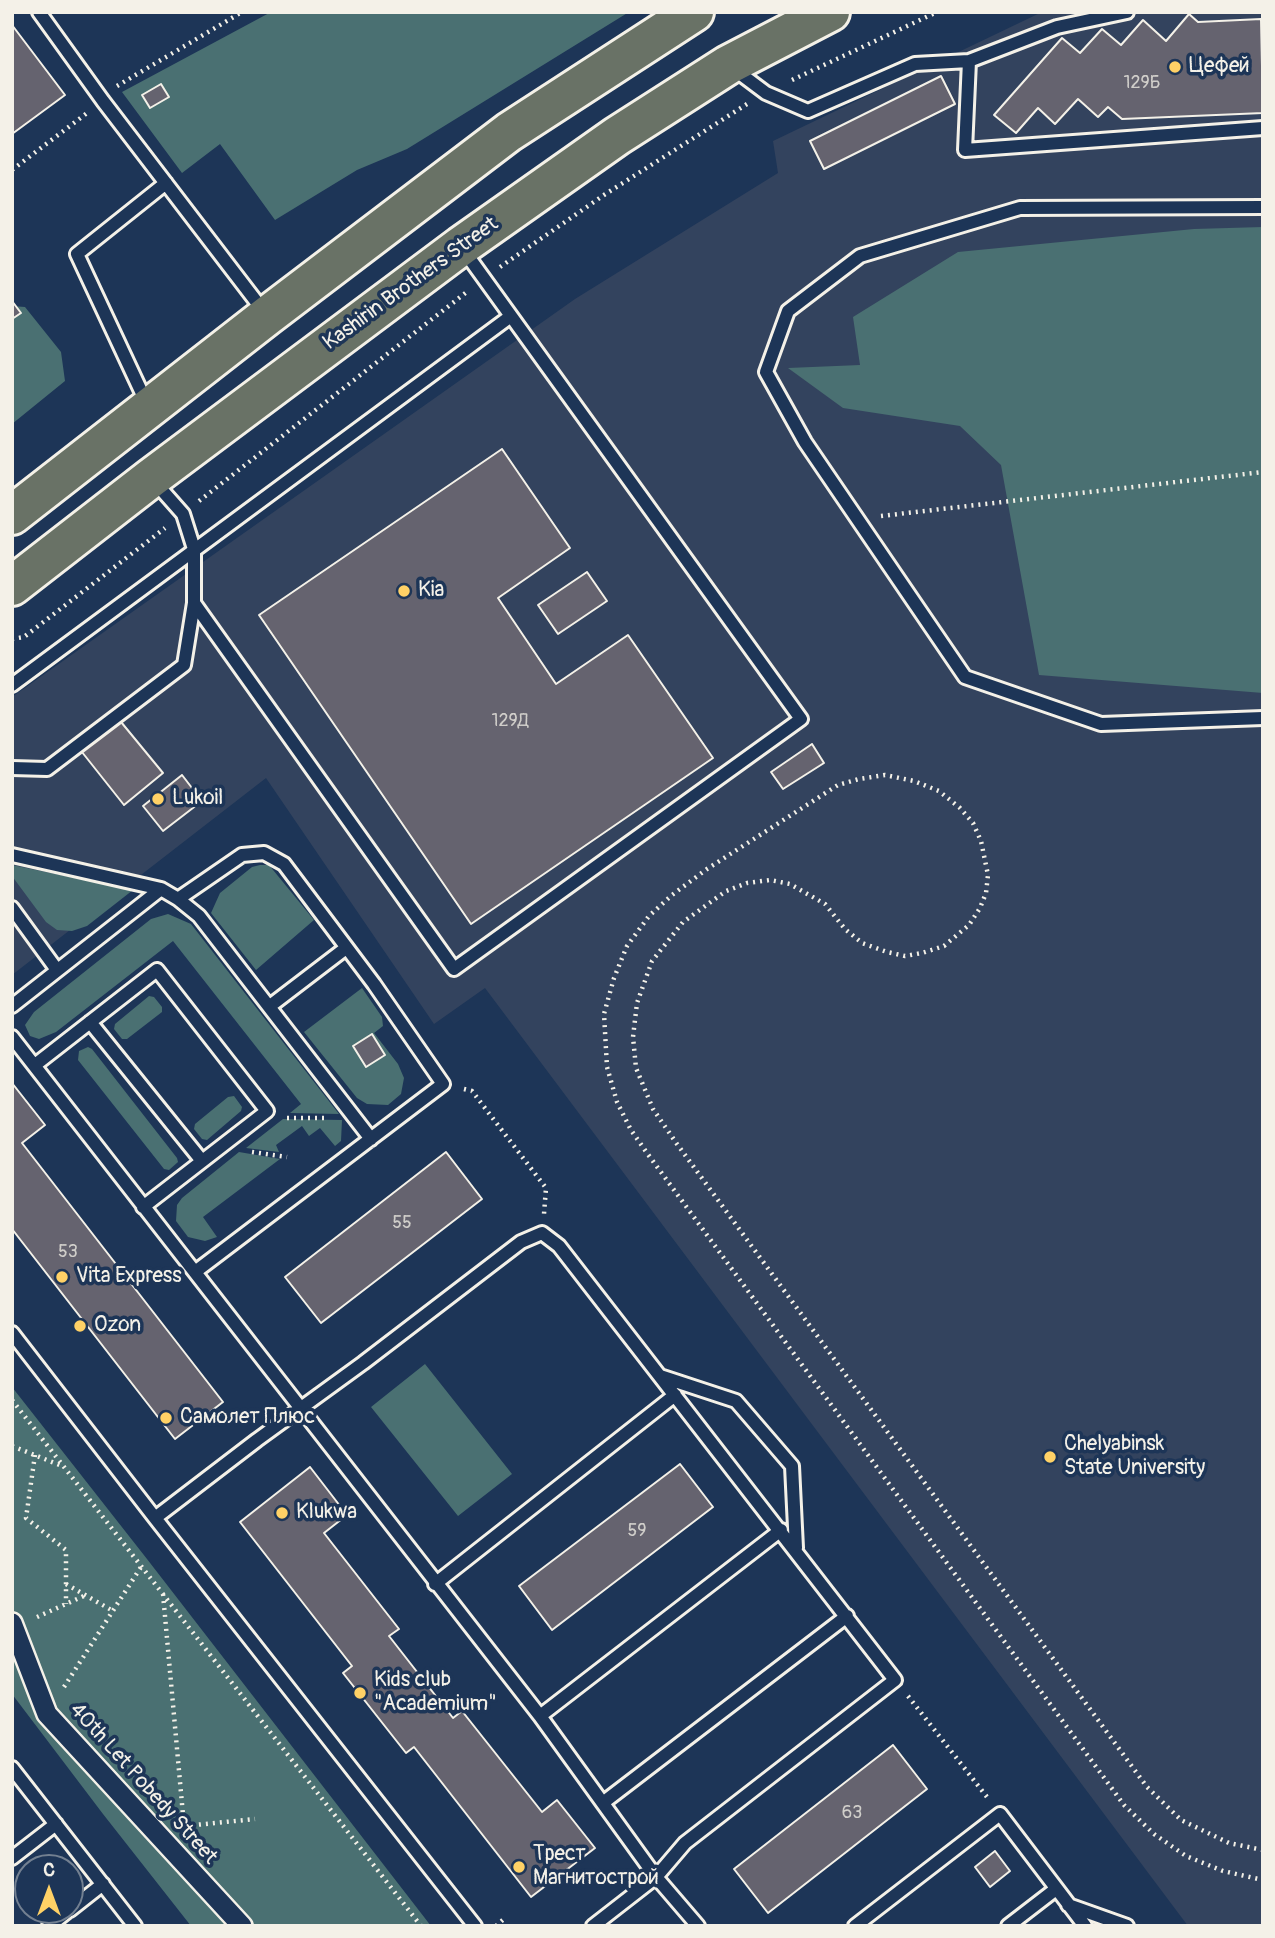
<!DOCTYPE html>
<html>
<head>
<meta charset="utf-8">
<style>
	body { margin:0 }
	#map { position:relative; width:1275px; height:1938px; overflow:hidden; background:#1d3557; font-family:Pangolin,sans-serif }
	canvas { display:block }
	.frame { position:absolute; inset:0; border:14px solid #f4f1e8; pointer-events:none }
	.north { position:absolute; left:14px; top:1854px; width:70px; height:70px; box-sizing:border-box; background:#1d3557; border:2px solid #738091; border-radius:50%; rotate:0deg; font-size:19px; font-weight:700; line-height:28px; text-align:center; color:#f4f1e8 }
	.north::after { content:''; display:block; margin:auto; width:24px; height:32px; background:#ffd166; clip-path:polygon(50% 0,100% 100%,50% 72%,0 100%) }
</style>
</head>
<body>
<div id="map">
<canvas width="1275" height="1938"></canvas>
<div class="frame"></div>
<div class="north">С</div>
</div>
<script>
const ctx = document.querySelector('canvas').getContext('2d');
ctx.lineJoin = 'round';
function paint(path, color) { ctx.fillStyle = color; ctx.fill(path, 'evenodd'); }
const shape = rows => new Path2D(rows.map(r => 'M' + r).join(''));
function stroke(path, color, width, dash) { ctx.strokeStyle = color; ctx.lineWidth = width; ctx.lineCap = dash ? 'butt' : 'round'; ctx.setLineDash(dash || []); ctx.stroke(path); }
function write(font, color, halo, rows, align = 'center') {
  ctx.font = font + ' Pangolin,sans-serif'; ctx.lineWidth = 7; ctx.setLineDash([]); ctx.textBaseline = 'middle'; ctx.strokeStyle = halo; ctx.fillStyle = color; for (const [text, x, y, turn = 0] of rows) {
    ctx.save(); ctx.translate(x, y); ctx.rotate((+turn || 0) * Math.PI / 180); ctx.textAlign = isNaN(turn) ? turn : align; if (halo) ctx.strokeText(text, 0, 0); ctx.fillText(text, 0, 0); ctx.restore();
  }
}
paint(shape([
	[1042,12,1263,12,1263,1926,1188,1926,485,988,434,1024,266,778,12,975,12,697,575,299,778,173,773,141]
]), '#33435e');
paint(shape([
	[271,12,629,12,407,149,357,170,275,220,220,144,182,173,122,92],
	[1263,227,1263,693,1039,675,1001,465,960,426,843,408,788,368,860,365,853,317,958,252,1194,229],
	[12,306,25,307,61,352,65,381,12,424],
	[12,865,133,890,87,926,72,931,57,930,46,922,12,876],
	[260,865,269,865,314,920,256,970,211,913,220,893,252,867],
	[168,914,191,924,339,1114,290,1113,301,1104,173,941,56,1032,39,1039,30,1036,25,1025,34,1012,151,919],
	[362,988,382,1017,383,1026,374,1033,398,1064,404,1078,401,1094,388,1105,367,1104,357,1098,304,1032],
	[149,996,154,997,162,1007,162,1012,127,1039,122,1039,114,1029,115,1024],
	[88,1047,92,1049,177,1158,178,1162,169,1170,164,1169,78,1060,79,1051],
	[234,1096,242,1107,241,1111,207,1140,202,1139,194,1129,195,1124,228,1097],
	[283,1119,342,1120,341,1141,335,1146,320,1128,309,1136,302,1126,276,1145,279,1152,246,1148],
	[239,1152,280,1159,203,1217,217,1237,205,1241,188,1237,176,1221,177,1205,182,1198],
	[425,1364,512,1474,458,1516,371,1407],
	[12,1387,147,1559,431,1926,191,1926,103,1814,12,1694]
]), '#4a7072');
const building = shape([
	[1189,14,1198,22,1261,19,1263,113,1122,119,1108,107,1098,117,1078,99,1055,124,1038,108,1016,133,994,115,1062,38,1080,53,1102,29,1121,45,1143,20,1166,41,1189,14],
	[12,25,65,95,12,134,12,25],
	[941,76,955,104,824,169,810,141,941,76],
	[161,84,169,97,150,108,142,95,161,84],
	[12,301,21,313,12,319,12,301],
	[502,449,570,548,498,598,556,684,628,635,713,758,471,924,259,615,502,449],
	[587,572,607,601,558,634,538,605,587,572],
	[112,711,163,773,124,805,74,742,112,711],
	[812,744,824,763,783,789,771,772,812,744],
	[182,775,202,801,163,831,143,806,182,775],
	[372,1034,385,1055,366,1067,353,1046,372,1034],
	[12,1083,45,1125,22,1143,223,1402,175,1439,12,1229,12,1083],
	[446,1152,482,1199,321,1323,285,1277,446,1152],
	[680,1464,713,1507,552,1630,519,1586,680,1464],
	[310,1467,347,1515,324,1533,399,1629,389,1636,453,1718,462,1711,542,1812,557,1800,595,1848,531,1897,414,1747,406,1753,343,1673,352,1666,240,1522,310,1467],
	[893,1745,927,1789,768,1913,734,1869,893,1745],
	[995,1851,1010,1871,990,1887,975,1867,995,1851]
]);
paint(building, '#65636f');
stroke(building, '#f4f1e8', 2);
const service = shape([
	[39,12,103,101,265,313],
	[969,61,965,150,1263,128],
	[734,69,766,93,808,111,915,64,969,61,1057,27,1127,12],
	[1263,207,1020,208,860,256,788,311,766,372,805,442,965,677,1101,724,1263,718],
	[147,404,77,254,166,183],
	[194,603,454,969,801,719,511,316],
	[12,685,511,316,462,248],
	[12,768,47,769,184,665,194,603,194,549,183,514,153,480],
	[12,855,161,889,178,899,199,916,371,1139],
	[178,899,242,855,264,853,284,864,374,984,443,1084,195,1272],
	[12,908,57,970],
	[12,1006,161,889],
	[270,1006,346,948],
	[90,1022,202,1161],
	[12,1037,540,1716,656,1877,698,1926],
	[35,1065,157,970,267,1111,143,1207],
	[12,1333,155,1518,475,1926],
	[660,1376,736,1401,792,1466,796,1548],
	[155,1518,257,1440,363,1363,521,1242,542,1233,559,1246,895,1680,685,1843,656,1877,593,1926],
	[435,1584,675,1395],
	[540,1716,781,1530],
	[12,1768,135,1926],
	[604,1802,847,1616],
	[12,1858,56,1824],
	[1068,1905,1127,1926],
	[70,1910,103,1884],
	[49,1926,69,1910],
	[855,1926,1000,1814,1085,1926],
	[1008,1926,1056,1889]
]);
const pedestrian = shape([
	[12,1623,47,1714,242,1926]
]);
const primary = shape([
	[12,515,267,316,509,132,694,12],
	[12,586,151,478,461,246,617,136,728,65,830,12]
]);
stroke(service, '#f4f1e8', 18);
stroke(pedestrian, '#f4f1e8', 24);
stroke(primary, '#f4f1e8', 44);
stroke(shape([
	[792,80,937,12],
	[117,86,242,12],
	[12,170,87,113],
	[500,267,604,195,747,104],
	[199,501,468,291],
	[881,516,1263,472],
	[12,639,24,637,165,528],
	[464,1089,472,1091,546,1188,544,1214],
	[287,1118,327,1118],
	[252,1152,287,1157],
	[12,1400,421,1926],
	[12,1446,62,1466],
	[35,1455,26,1518,66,1550,66,1604],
	[66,1584,113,1611],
	[163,1594,184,1826],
	[37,1617,86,1595],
	[64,1687,141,1567],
	[908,1696,987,1797],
	[185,1826,255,1819],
	[1263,1850,1229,1843,1181,1820,1147,1787,677,1144,653,1109,636,1068,633,1037,637,1003,652,961,683,922,726,891,747,883,770,880,790,884,825,904,845,929,862,943,887,952,905,956,922,953,944,946,969,925,980,908,986,893,988,875,981,841,973,823,960,808,939,791,914,781,885,775,859,779,838,785,707,869,672,895,649,916,627,946,614,978,604,1014,607,1067,617,1102,631,1130,647,1153,1124,1805,1154,1834,1186,1856,1223,1871,1263,1880],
	[496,1926,506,1917]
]), '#f4f1e8', 4.5, [2, 5]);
stroke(service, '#1d3557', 12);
stroke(pedestrian, '#1d3557', 19);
stroke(primary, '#697266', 38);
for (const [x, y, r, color] of [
	[1175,67,7,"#ffd166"],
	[404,591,7,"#ffd166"],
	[158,799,7,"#ffd166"],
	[62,1277,7,"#ffd166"],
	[80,1326,7,"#ffd166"],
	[166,1418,7,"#ffd166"],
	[1050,1457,7,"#ffd166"],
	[282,1513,7,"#ffd166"],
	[360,1693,7,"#ffd166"],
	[519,1867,7,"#ffd166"]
]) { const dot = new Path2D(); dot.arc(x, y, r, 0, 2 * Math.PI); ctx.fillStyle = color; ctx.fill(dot); stroke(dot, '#1d3557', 2.5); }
write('18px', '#d0ceca', null, [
	["129Б",1142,83],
	["129Д",510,721],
	["55",402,1223],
	["53",68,1252],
	["59",637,1531],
	["63",852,1813]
]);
write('21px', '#f4f1e8', '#1d3557', [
	["Цефей",1189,67],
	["Kia",418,591],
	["Lukoil",172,799],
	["Vita Express",76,1277],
	["Ozon",94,1326],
	["Самолет Плюс",180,1418],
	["Chelyabinsk",1064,1445],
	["State University",1064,1469],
	["Klukwa",296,1513],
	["Kids club",374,1681],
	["\"Academium\"",374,1705],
	["Трест",533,1855],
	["Магнитострой",533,1879]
], 'left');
write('21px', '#f4f1e8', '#1d3557', [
	["Kashirin Brothers Street",411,284,-36],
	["40th Let Pobedy Street",143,1784,48]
]);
</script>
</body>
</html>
